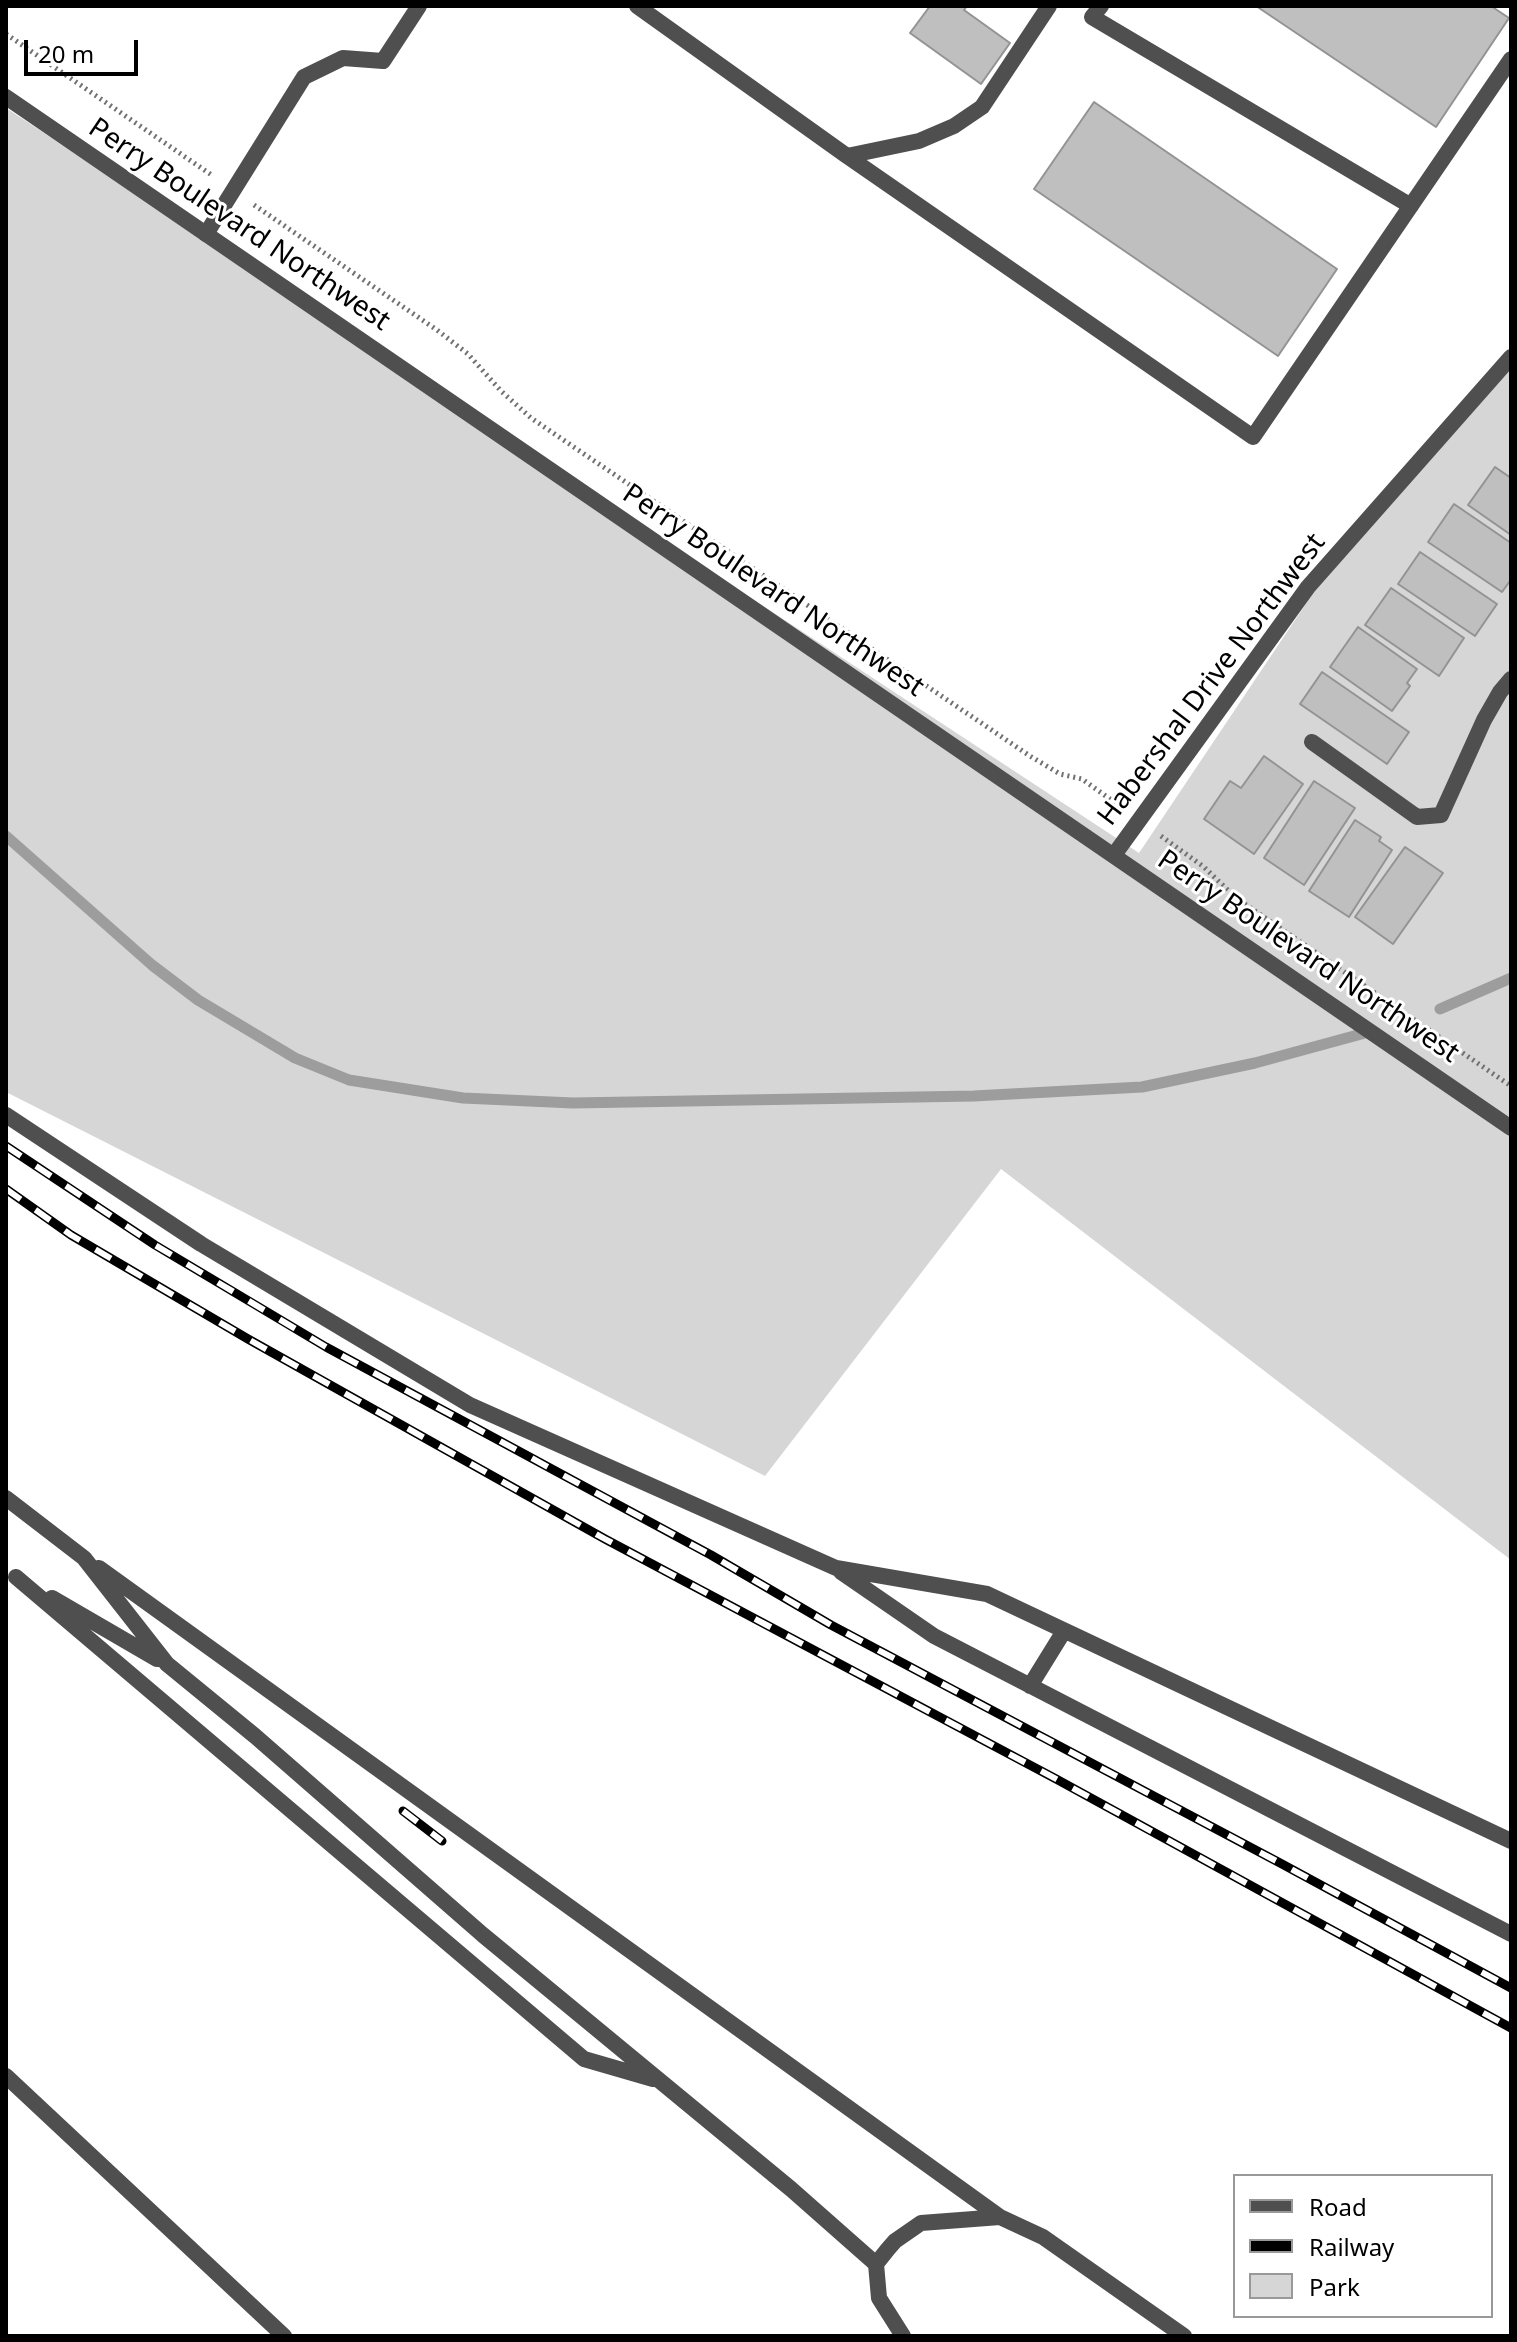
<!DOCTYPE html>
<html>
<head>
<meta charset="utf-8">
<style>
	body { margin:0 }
	#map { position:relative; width:1517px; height:2342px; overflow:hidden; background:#fff; font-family:"Noto Sans",sans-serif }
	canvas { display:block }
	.frame { position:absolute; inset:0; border:8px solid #000; pointer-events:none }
	.legend { position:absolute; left:1233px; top:2174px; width:260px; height:144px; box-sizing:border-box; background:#fff; border:2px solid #999; margin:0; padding:10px 14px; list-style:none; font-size:24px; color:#000 }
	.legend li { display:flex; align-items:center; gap:16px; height:40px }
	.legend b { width:40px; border:2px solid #999 }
	.scale { position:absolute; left:24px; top:40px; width:114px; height:36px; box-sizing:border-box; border:4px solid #000; border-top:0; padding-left:10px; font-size:24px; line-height:28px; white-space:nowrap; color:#000; -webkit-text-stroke:6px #fff; paint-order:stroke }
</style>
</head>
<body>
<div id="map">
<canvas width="1517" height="2342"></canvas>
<div class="frame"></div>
<ul class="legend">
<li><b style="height:10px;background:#4f4f4f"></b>Road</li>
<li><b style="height:10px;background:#000"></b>Railway</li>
<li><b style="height:22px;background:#d6d6d6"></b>Park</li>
</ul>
<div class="scale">20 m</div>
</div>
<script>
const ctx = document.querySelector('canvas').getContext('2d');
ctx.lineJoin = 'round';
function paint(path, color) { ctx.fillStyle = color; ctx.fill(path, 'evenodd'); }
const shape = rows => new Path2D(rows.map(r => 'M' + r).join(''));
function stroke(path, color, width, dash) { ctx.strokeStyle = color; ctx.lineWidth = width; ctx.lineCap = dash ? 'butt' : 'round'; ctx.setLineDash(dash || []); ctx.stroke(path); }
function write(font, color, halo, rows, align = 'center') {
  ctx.font = font + ' "Noto Sans",sans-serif'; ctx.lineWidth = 6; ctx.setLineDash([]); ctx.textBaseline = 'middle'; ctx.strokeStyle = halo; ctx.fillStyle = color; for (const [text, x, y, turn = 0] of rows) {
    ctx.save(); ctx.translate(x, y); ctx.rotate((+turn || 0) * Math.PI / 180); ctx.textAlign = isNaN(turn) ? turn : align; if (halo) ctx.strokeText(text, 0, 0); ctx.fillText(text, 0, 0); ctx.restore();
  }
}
paint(shape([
	[6,108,1139,853,1360,523,1511,368,1511,1560,1001,1169,765,1476,6,1092]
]), '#d6d6d6');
stroke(shape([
	[6,836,152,965,198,1000,295,1058,349,1080,463,1098,573,1103,974,1096,1142,1087,1255,1063,1365,1033],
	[1440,1009,1511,978]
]), '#9d9d9d', 11);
const building = shape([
	[930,6,967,6,964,10,1010,43,981,84,910,33,930,6],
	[1260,6,1491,6,1509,18,1436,127,1259,8,1260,6],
	[1094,102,1337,269,1278,356,1034,189,1094,102],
	[1495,467,1511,478,1511,535,1468,505,1495,467],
	[1454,504,1511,543,1511,582,1510,581,1502,592,1428,542,1454,504],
	[1420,552,1497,604,1475,636,1398,584,1420,552],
	[1391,588,1464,638,1439,676,1365,625,1391,588],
	[1358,627,1417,669,1407,683,1410,686,1392,711,1330,667,1358,627],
	[1322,672,1409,732,1387,764,1300,704,1322,672],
	[1264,756,1303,784,1254,854,1204,819,1230,781,1241,788,1264,756],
	[1314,781,1355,808,1304,885,1264,858,1314,781],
	[1355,820,1381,837,1379,841,1392,850,1349,917,1309,891,1355,820],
	[1405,847,1443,873,1393,944,1355,917,1405,847]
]);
paint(building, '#bfbfbf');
stroke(building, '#939393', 2);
stroke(shape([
	[6,34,213,176],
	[254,205,437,330,468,354,501,391,531,418,1030,756,1060,774,1082,779,1117,804],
	[1161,836,1204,867,1236,898,1511,1086]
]), '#717171', 5, [2, 4]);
stroke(shape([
	[637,6,847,156,919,141,954,126,982,107,1049,6],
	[1101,6,1092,17,1411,206],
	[847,156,1253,437,1511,59],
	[206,234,304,77,343,58,383,61,419,6],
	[1312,742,1417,817,1441,815,1484,720,1500,692,1511,679],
	[6,1115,201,1244,470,1405,836,1568,987,1594,1511,1841],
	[6,1498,84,1558,167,1664,255,1736,483,1935,791,2189,876,2264],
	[99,1568,1000,2217],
	[841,1572,934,1636,1511,1934],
	[16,1577,584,2059,653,2079],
	[52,1598,157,1659],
	[1030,1686,1064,1631],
	[6,2076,284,2336],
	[903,2336,879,2298,876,2264,888,2249,895,2241,921,2223,1000,2217,1043,2237,1184,2336]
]), '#4f4f4f', 16);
stroke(shape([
	[1114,855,1308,587,1511,357]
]), '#4f4f4f', 16);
stroke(shape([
	[6,97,1511,1128]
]), '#4f4f4f', 16);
const rail = shape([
	[6,1146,155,1245,326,1347,711,1555,831,1625,1282,1864,1511,1988],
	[6,1189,71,1235,248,1339,605,1539,1058,1780,1511,2028],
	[403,1811,442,1841]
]);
stroke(rail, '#000', 9);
stroke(rail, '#fff', 6, [18]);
write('28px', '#000', '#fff', [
	["Perry Boulevard Northwest",239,225,34],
	["Perry Boulevard Northwest",773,591,34],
	["Habershal Drive Northwest",1212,680,-53],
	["Perry Boulevard Northwest",1308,957,34]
]);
</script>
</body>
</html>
